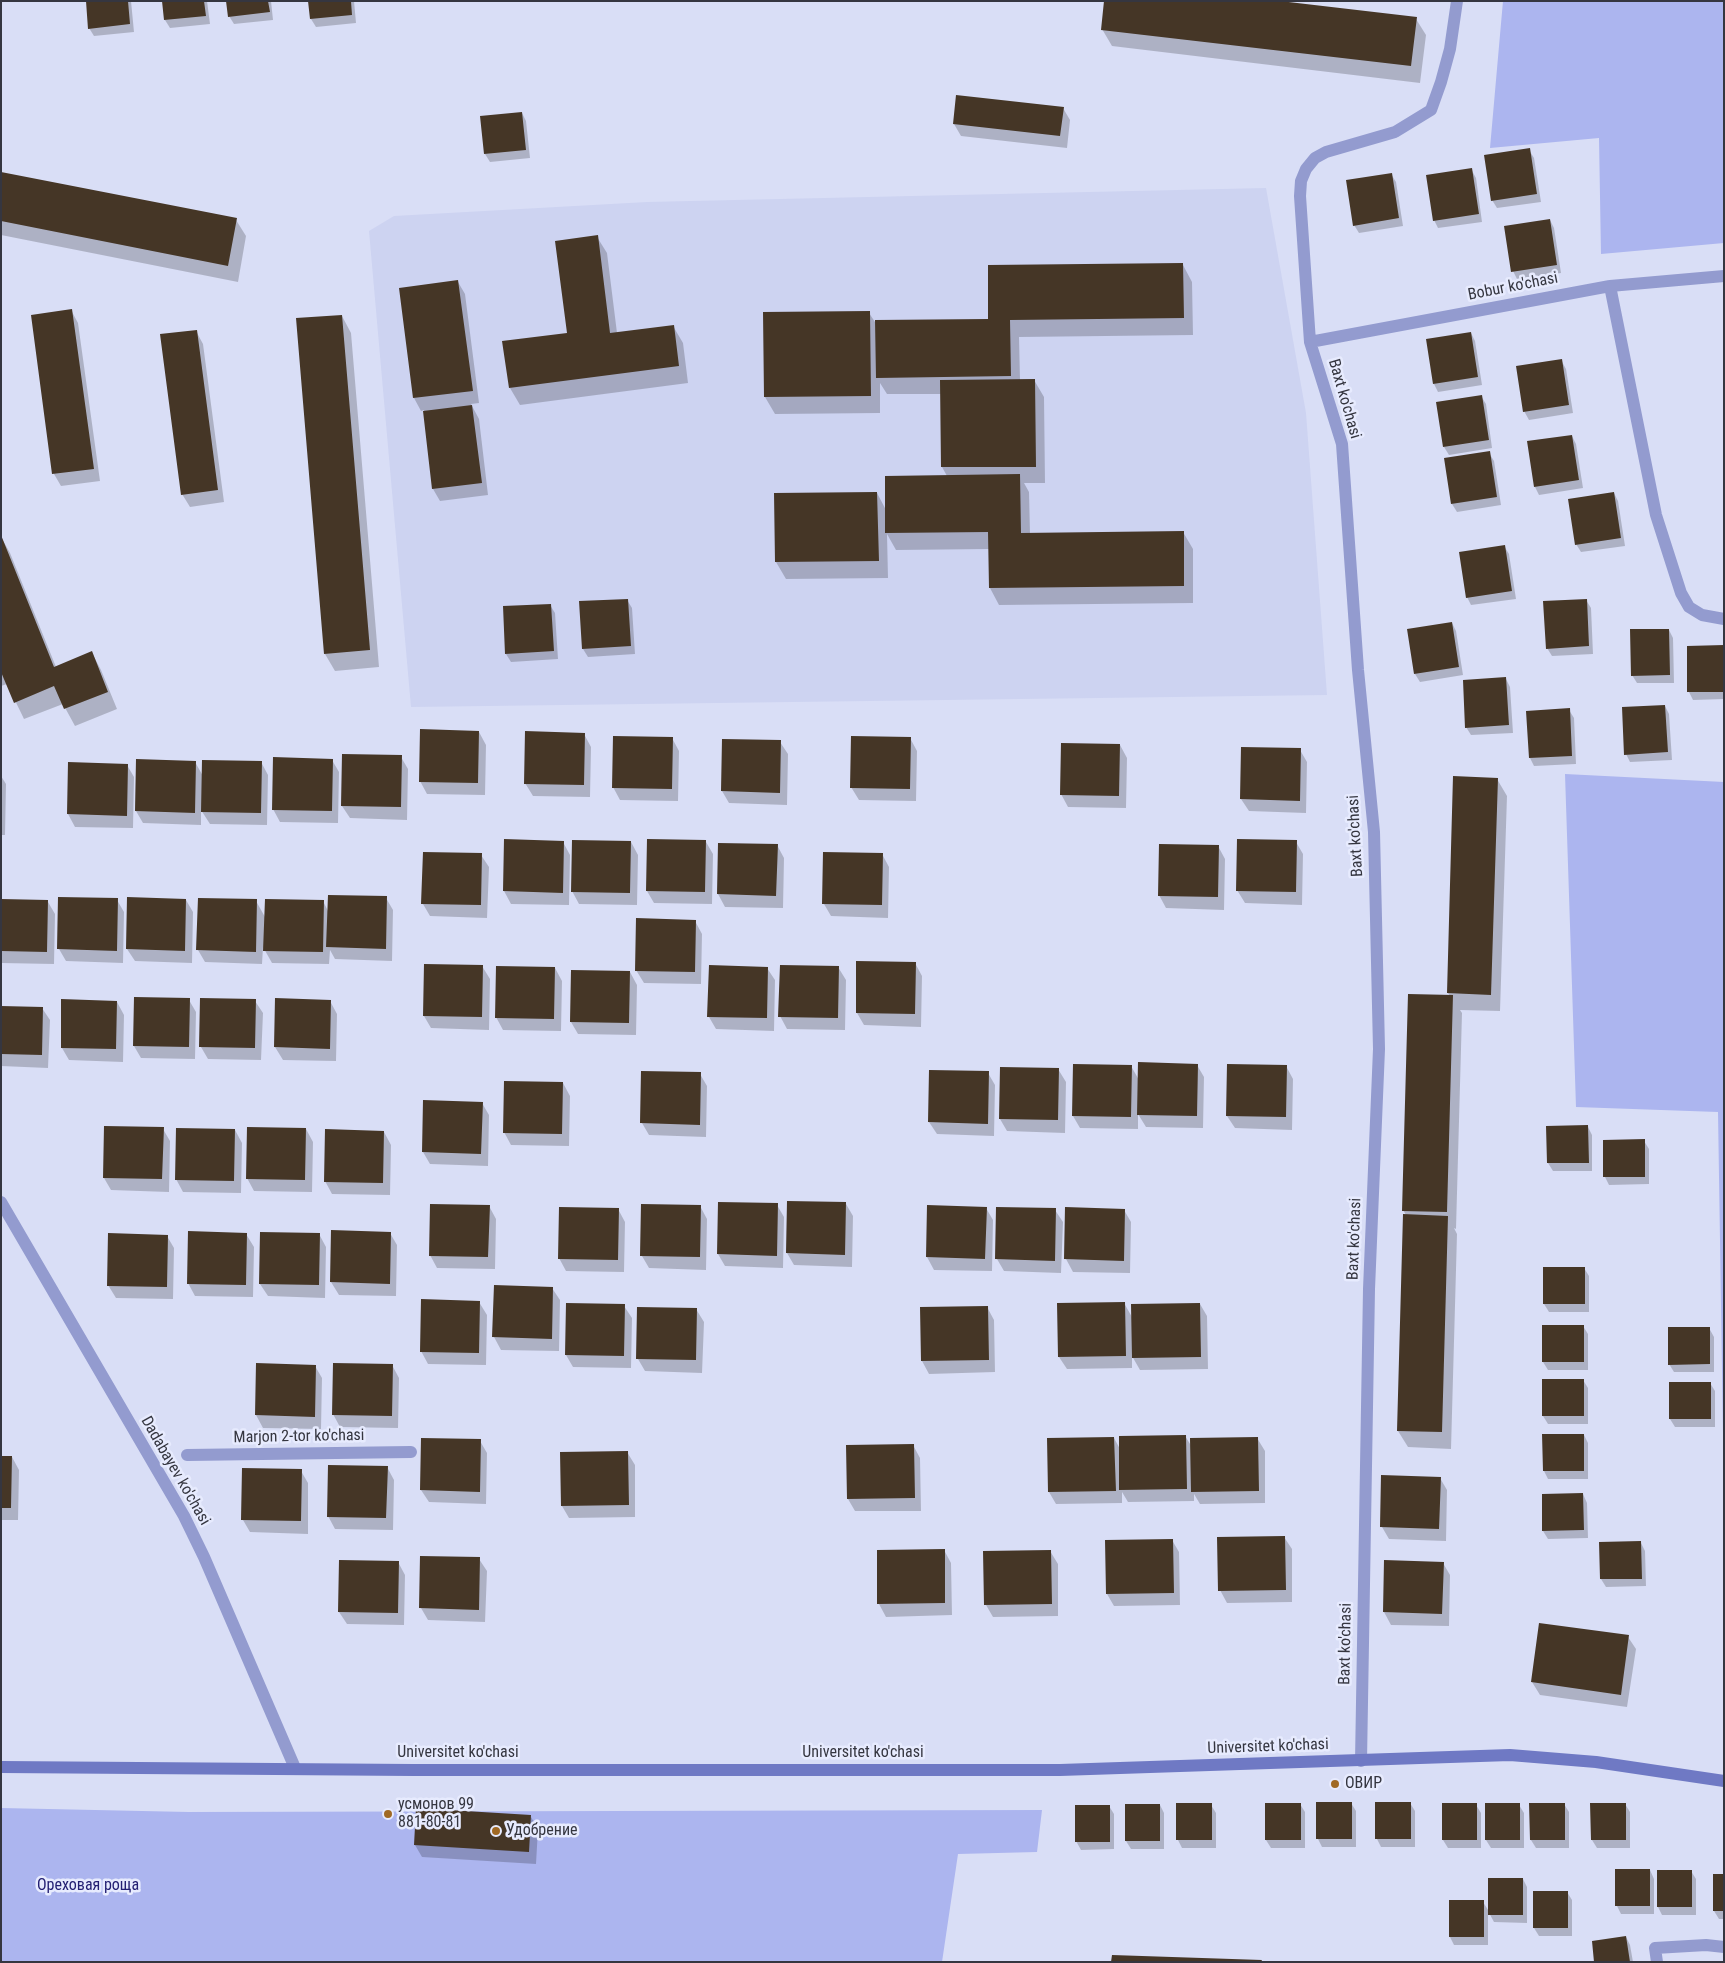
<!DOCTYPE html>
<html>
<head>
<meta charset="utf-8">
<style>
	body { margin:0 }
	#map { position:relative; width:1725px; height:1963px; overflow:hidden; background:#d9def6; font-family:"Roboto Condensed",sans-serif }
	canvas { display:block }
	.frame { position:absolute; inset:0; border:2px solid #353640; pointer-events:none }
</style>
</head>
<body>
<div id="map">
<canvas width="1725" height="1963"></canvas>
<div class="frame"></div>
</div>
<script>
const ctx = document.querySelector('canvas').getContext('2d');
ctx.lineJoin = 'round';
function paint(path, color) { ctx.fillStyle = color; ctx.fill(path, 'evenodd'); }
const shape = rows => new Path2D(rows.map(r => 'M' + r).join(''));
function stroke(path, color, width, dash) { ctx.strokeStyle = color; ctx.lineWidth = width; ctx.lineCap = dash ? 'butt' : 'round'; ctx.setLineDash(dash || []); ctx.stroke(path); }
function write(font, color, halo, rows, align = 'center') {
  ctx.font = font + ' "Roboto Condensed",sans-serif'; ctx.lineWidth = 5; ctx.setLineDash([]); ctx.textBaseline = 'middle'; ctx.strokeStyle = halo; ctx.fillStyle = color; for (const [text, x, y, turn = 0] of rows) {
    ctx.save(); ctx.translate(x, y); ctx.rotate((+turn || 0) * Math.PI / 180); ctx.textAlign = isNaN(turn) ? turn : align; if (halo) ctx.strokeText(text, 0, 0); ctx.fillText(text, 0, 0); ctx.restore();
  }
}
paint(shape([
	[1266,188,1306,413,1327,695,411,707,369,231,394,216,647,202]
]), '#cdd3f1');
paint(shape([
	[1503,1,1724,1,1724,243,1601,254,1599,138,1490,148],
	[1565,774,1724,782,1724,1499,1718,1112,1576,1107],
	[1,1808,189,1812,1042,1810,1037,1852,958,1854,942,1962,1,1962]
]), '#acb5ef');
paint(shape([
	[87,1,131,1,134,32,94,36,89,28],
	[163,1,207,1,210,24,170,28,165,20],
	[227,1,271,1,273,20,234,24,229,16],
	[309,1,354,1,356,23,316,27,311,19],
	[1416,19,1426,35,1420,83,1112,46,1102,29],
	[1063,108,1070,120,1067,148,961,136,954,124],
	[522,113,526,121,530,158,490,162,485,154,481,117],
	[1529,150,1534,158,1541,202,1497,208,1492,200],
	[1471,169,1476,178,1482,222,1438,228,1434,220],
	[1,173,236,220,246,236,238,282,1,235],
	[1391,174,1396,182,1403,226,1359,233,1354,225],
	[1550,220,1554,228,1561,273,1517,279,1513,271],
	[597,237,607,253,617,333,673,326,683,343,688,383,520,405,510,388,568,334],
	[1183,265,1192,282,1193,335,1019,337,1020,380,1034,380,1044,397,1045,483,1024,483,1029,492,1030,534,1183,532,1193,549,1193,603,999,605,990,588,989,549,896,550,887,534,888,578,786,579,776,562,775,494,877,493,886,510,947,476,942,467,941,394,887,394,880,383,880,413,775,414,765,397,764,314,869,313,875,322,990,320],
	[458,282,465,294,479,403,471,404,479,419,488,495,440,501,433,489,424,410,421,411,414,398,400,289],
	[71,310,78,323,100,481,61,486,54,474,32,316],
	[342,316,351,333,379,667,335,671,325,654],
	[196,331,203,344,224,502,190,507,182,494],
	[1471,333,1475,341,1482,385,1438,392,1434,384],
	[1561,360,1566,369,1573,413,1529,420,1524,411],
	[1481,396,1486,404,1492,448,1449,455,1444,447],
	[1572,436,1576,444,1583,488,1539,495,1535,487],
	[1489,453,1494,461,1501,505,1457,512,1452,504],
	[1614,493,1618,501,1625,546,1581,552,1576,544],
	[1,537,10,553,56,667,92,653,101,670,117,709,75,726,63,704,24,719,7,684,1,686],
	[1504,546,1509,554,1516,599,1471,605,1467,597],
	[627,600,632,608,635,654,588,657,583,649],
	[1586,600,1591,608,1593,654,1552,656,1547,648],
	[550,605,555,613,558,659,511,662,506,654],
	[1452,623,1456,631,1463,675,1420,682,1415,674],
	[1669,630,1673,638,1674,683,1637,683,1632,675],
	[1724,646,1724,699,1693,700,1689,692],
	[1506,679,1510,687,1513,733,1471,735,1466,727],
	[1665,706,1669,714,1672,760,1630,762,1626,754],
	[1569,710,1574,718,1576,764,1534,766,1530,758,1527,712],
	[479,732,486,745,485,795,427,794,420,781],
	[584,734,591,747,590,797,533,796,525,783],
	[672,738,679,751,678,801,620,800,613,787],
	[910,738,917,751,916,801,859,800,851,787],
	[780,742,788,754,787,805,729,803,722,791],
	[1120,745,1127,758,1126,808,1068,807,1061,794],
	[1300,750,1307,762,1306,813,1249,811,1241,799],
	[401,757,408,769,407,820,350,818,342,806],
	[332,760,339,772,338,823,280,822,273,809],
	[195,762,203,776,261,762,268,775,267,825,210,824,201,810,201,825,143,823,136,811],
	[127,765,134,777,133,828,75,827,68,814],
	[1,776,6,784,5,835,1,835],
	[1454,778,1497,779,1507,796,1500,1011,1460,1010,1462,1013,1456,1229,1454,1228,1457,1234,1451,1449,1408,1447,1398,1431,1406,1215,1403,1210,1450,996,1448,993],
	[505,841,563,842,570,855,569,905,511,904,504,891],
	[631,842,638,855,637,905,579,904,572,891],
	[706,842,713,854,712,904,654,903,647,891],
	[1296,842,1303,854,1302,905,1245,903,1237,890],
	[719,844,777,845,784,858,783,908,725,907,718,894],
	[1218,846,1225,859,1224,910,1166,908,1159,895],
	[882,854,889,867,888,918,831,916,824,904],
	[481,855,489,867,487,918,430,916,423,904],
	[386,898,393,910,392,961,335,959,330,950,329,964,272,963,263,947,262,964,205,962,198,950,256,901,265,917,323,901,328,911],
	[1,900,48,902,55,914,54,964,1,963],
	[117,900,124,912,123,963,66,961,59,949],
	[186,900,193,912,192,963,135,961,127,949],
	[695,921,702,934,701,984,644,983,636,970],
	[915,963,922,976,921,1027,864,1025,857,1013],
	[482,966,490,979,489,1030,431,1028,424,1016],
	[838,967,846,980,845,1030,787,1029,780,1016],
	[555,968,562,981,561,1031,503,1030,496,1017],
	[767,968,775,980,774,1031,716,1029,709,1017],
	[630,972,637,985,636,1035,578,1034,571,1022],
	[189,1000,196,1012,195,1059,141,1058,134,1046],
	[255,1001,263,1013,261,1060,208,1059,201,1047],
	[330,1001,337,1014,336,1061,283,1060,275,1047],
	[117,1002,124,1015,123,1062,69,1060,62,1048],
	[1,1007,42,1008,50,1020,48,1068,1,1066],
	[1197,1065,1204,1077,1203,1128,1146,1127,1138,1114,1138,1129,1080,1128,1073,1116,1131,1066,1139,1080],
	[1286,1066,1293,1079,1292,1130,1235,1128,1227,1116],
	[1058,1069,1066,1082,1065,1133,1007,1131,1000,1119],
	[988,1073,995,1085,994,1136,937,1134,929,1122],
	[700,1074,707,1086,706,1137,649,1135,642,1123],
	[563,1083,570,1096,569,1146,511,1145,504,1132],
	[482,1103,489,1115,488,1166,430,1164,423,1152],
	[1588,1127,1592,1135,1592,1171,1553,1171,1548,1163],
	[163,1129,170,1141,169,1192,111,1190,104,1178],
	[306,1129,313,1142,312,1192,254,1191,247,1178],
	[235,1130,242,1143,241,1193,183,1192,176,1179],
	[384,1132,391,1145,390,1195,332,1194,325,1181],
	[1644,1141,1649,1149,1649,1184,1609,1185,1605,1177],
	[846,1204,853,1216,852,1267,794,1265,787,1253],
	[777,1205,784,1217,783,1268,725,1266,718,1254],
	[489,1206,496,1219,495,1269,437,1268,430,1255],
	[700,1206,707,1219,706,1270,649,1268,642,1256],
	[928,1206,986,1208,993,1220,992,1271,934,1270,927,1257],
	[1067,1208,1124,1210,1131,1222,1130,1273,1073,1272,1066,1259],
	[618,1209,625,1222,624,1272,566,1271,559,1258],
	[1055,1210,1063,1222,1061,1273,1004,1271,997,1259],
	[332,1231,390,1233,397,1245,396,1296,339,1295,331,1282],
	[246,1234,254,1247,253,1297,195,1296,188,1283],
	[319,1234,326,1247,325,1298,268,1296,260,1284],
	[167,1236,174,1248,173,1299,116,1298,108,1285],
	[1584,1268,1589,1276,1589,1312,1549,1312,1544,1304],
	[552,1288,560,1300,559,1351,501,1350,494,1337],
	[479,1302,487,1315,486,1365,428,1364,421,1351],
	[1124,1303,1132,1317,1200,1304,1207,1316,1208,1369,1140,1370,1132,1356,1132,1368,1067,1369,1059,1357],
	[624,1306,632,1318,631,1368,573,1367,566,1355],
	[987,1307,994,1320,995,1372,929,1374,922,1361,921,1308],
	[696,1309,704,1322,702,1373,645,1371,638,1359],
	[1583,1326,1588,1334,1588,1370,1548,1370,1543,1362],
	[1709,1328,1714,1337,1714,1372,1674,1372,1669,1364],
	[392,1365,399,1378,398,1428,340,1427,333,1414],
	[315,1366,322,1378,321,1429,263,1428,256,1415],
	[1543,1380,1583,1380,1588,1388,1588,1424,1548,1424,1543,1416],
	[1710,1383,1715,1391,1715,1427,1675,1427,1670,1419,1670,1384],
	[1543,1435,1584,1435,1588,1443,1588,1479,1548,1479,1544,1471],
	[1185,1436,1192,1447,1257,1438,1265,1451,1265,1503,1200,1504,1194,1494,1194,1501,1128,1502,1122,1492,1122,1503,1056,1504,1049,1492,1114,1438,1120,1449],
	[480,1441,487,1453,486,1504,429,1502,421,1490],
	[913,1445,920,1458,921,1511,855,1511,848,1499],
	[627,1452,635,1465,635,1517,569,1518,562,1506],
	[1,1457,12,1457,19,1470,18,1520,1,1520],
	[387,1467,394,1480,393,1530,335,1529,328,1516],
	[301,1471,308,1483,308,1534,250,1532,243,1520],
	[1440,1478,1447,1490,1446,1541,1389,1539,1382,1527],
	[1583,1494,1587,1503,1588,1538,1548,1539,1543,1531],
	[1284,1537,1292,1549,1292,1602,1227,1603,1220,1590],
	[1172,1540,1179,1552,1180,1605,1114,1606,1107,1594],
	[1641,1543,1645,1551,1646,1586,1606,1587,1601,1579],
	[944,1550,951,1563,952,1615,886,1617,879,1604,878,1551],
	[1050,1551,1058,1564,1058,1616,993,1617,986,1605],
	[479,1559,487,1571,485,1622,428,1620,421,1608],
	[1385,1561,1443,1563,1450,1575,1449,1626,1391,1625,1384,1612],
	[398,1562,405,1575,404,1625,347,1624,339,1612],
	[1628,1637,1636,1649,1627,1707,1540,1695,1532,1682],
	[1351,1803,1356,1811,1356,1847,1322,1847,1318,1839],
	[1410,1803,1415,1811,1415,1847,1381,1847,1377,1839],
	[1300,1804,1305,1812,1305,1848,1271,1848,1266,1840],
	[1486,1804,1519,1805,1524,1813,1524,1848,1491,1848,1486,1840],
	[1564,1804,1569,1812,1569,1848,1536,1848,1531,1840],
	[1625,1804,1630,1812,1630,1848,1597,1848,1592,1840],
	[1160,1805,1164,1813,1164,1849,1131,1849,1126,1841],
	[1211,1805,1216,1813,1216,1848,1182,1848,1178,1840],
	[1443,1805,1476,1805,1481,1813,1481,1848,1448,1848,1443,1840],
	[1109,1806,1114,1814,1114,1849,1081,1850,1076,1841],
	[531,1817,538,1829,536,1864,422,1857,415,1845],
	[1650,1870,1654,1879,1654,1914,1621,1914,1617,1906],
	[1691,1871,1696,1879,1696,1915,1662,1915,1658,1907],
	[1724,1875,1724,1919,1719,1919,1714,1911],
	[1523,1879,1527,1887,1527,1923,1494,1922,1488,1911,1488,1945,1454,1945,1450,1937,1483,1902,1490,1913],
	[1567,1892,1572,1900,1572,1936,1539,1936,1534,1928],
	[1626,1937,1630,1945,1633,1962,1596,1962]
]), '#0003');
paint(shape([
	[86,1,128,1,130,24,88,29],
	[162,1,204,1,206,16,164,20],
	[226,1,268,1,270,12,228,17],
	[308,1,351,1,352,15,310,19],
	[1104,1,1280,1,1417,17,1411,66,1101,30],
	[956,95,1064,107,1060,136,953,124],
	[522,112,526,150,484,154,480,116],
	[1530,148,1537,194,1491,201,1484,155],
	[1472,168,1479,214,1433,221,1426,175],
	[1,172,237,218,228,266,1,221],
	[1392,173,1399,218,1353,226,1346,180],
	[1550,219,1557,265,1511,272,1504,226],
	[598,235,610,333,674,325,679,366,509,388,502,341,567,333,555,241],
	[1183,263,1184,318,1010,320,1011,376,876,378,875,320,988,319,988,265],
	[458,280,473,391,413,398,399,288],
	[72,309,94,469,52,474,31,315],
	[870,311,871,396,764,397,763,312],
	[342,315,370,650,324,654,296,318],
	[197,330,218,490,181,495,160,334],
	[1471,332,1478,377,1433,384,1426,339],
	[1562,359,1569,405,1523,412,1516,366],
	[1035,379,1036,467,941,467,940,380],
	[1482,395,1489,440,1443,447,1436,402],
	[472,405,482,483,432,489,423,411],
	[1572,435,1579,480,1534,487,1527,441],
	[1490,451,1497,497,1451,504,1444,458],
	[1020,474,1021,533,1184,531,1184,586,989,588,988,532,885,533,885,476],
	[877,492,879,561,775,562,774,493],
	[1614,492,1621,538,1575,545,1568,499],
	[1,535,54,667,92,651,108,692,64,709,54,686,14,703,1,672],
	[1505,545,1512,591,1466,598,1459,552],
	[628,599,631,646,582,649,579,601],
	[1587,599,1589,646,1546,649,1543,601],
	[551,604,554,651,505,654,503,606],
	[1452,622,1459,667,1414,674,1407,629],
	[1630,629,1669,629,1670,675,1631,676],
	[1724,645,1724,692,1687,692,1687,646],
	[1506,677,1509,725,1465,728,1463,680],
	[1665,705,1668,752,1624,755,1622,707],
	[1570,708,1572,756,1529,758,1526,711],
	[420,729,479,731,478,783,419,782],
	[525,731,585,733,584,785,524,784],
	[613,736,673,737,672,789,612,788],
	[851,736,911,737,910,789,850,788],
	[722,739,781,740,780,793,721,791],
	[1061,743,1120,744,1119,796,1060,795],
	[1241,747,1301,748,1300,801,1240,799],
	[342,754,402,755,401,807,341,806],
	[273,757,333,759,332,811,272,810],
	[136,759,196,761,195,813,135,811],
	[202,760,262,761,261,813,201,812],
	[68,762,128,764,127,816,67,814],
	[1453,776,1498,778,1491,995,1447,993],
	[504,839,564,841,563,893,503,891],
	[647,839,706,840,705,892,646,891],
	[1237,839,1297,840,1296,892,1236,891],
	[572,840,631,841,630,893,571,892],
	[718,843,778,844,776,896,717,894],
	[1159,844,1219,845,1218,897,1158,896],
	[423,852,482,853,481,905,421,904],
	[823,852,883,853,882,905,822,904],
	[328,895,387,896,386,949,326,947],
	[58,897,118,898,117,951,57,949],
	[127,897,186,899,185,951,126,949],
	[198,898,257,899,256,952,196,950],
	[1,899,48,900,47,952,1,951],
	[265,899,324,900,323,952,263,951],
	[636,918,696,920,695,972,635,971],
	[856,961,916,962,915,1014,856,1013],
	[424,964,483,965,482,1017,423,1016],
	[709,965,768,967,767,1018,707,1017],
	[780,965,839,966,838,1018,778,1017],
	[496,966,555,967,554,1019,495,1018],
	[571,970,630,971,629,1023,570,1022],
	[1408,994,1453,995,1447,1212,1402,1211],
	[134,997,190,998,189,1047,133,1046],
	[200,998,256,999,255,1048,199,1047],
	[275,998,331,1000,330,1049,274,1047],
	[61,999,117,1001,116,1049,61,1048],
	[1,1006,43,1007,42,1055,1,1054],
	[1138,1062,1198,1064,1197,1116,1137,1115],
	[1073,1064,1132,1065,1131,1117,1072,1116],
	[1227,1064,1287,1065,1286,1117,1226,1116],
	[1000,1067,1059,1068,1058,1120,999,1119],
	[929,1070,989,1071,988,1124,928,1122],
	[641,1071,701,1072,700,1125,640,1123],
	[504,1081,563,1082,562,1134,503,1133],
	[423,1100,483,1102,481,1154,422,1152],
	[1588,1125,1589,1163,1547,1163,1546,1126],
	[104,1126,164,1127,162,1179,103,1178],
	[247,1127,306,1128,305,1180,246,1179],
	[176,1128,235,1129,234,1181,175,1180],
	[325,1129,384,1131,383,1183,324,1182],
	[1645,1139,1645,1177,1603,1177,1603,1140],
	[787,1201,846,1202,845,1255,786,1253],
	[718,1202,778,1203,777,1256,717,1254],
	[430,1204,490,1205,488,1257,429,1256],
	[641,1204,701,1205,700,1257,640,1256],
	[927,1205,987,1207,985,1259,926,1257],
	[559,1207,619,1208,618,1260,558,1259],
	[996,1207,1056,1208,1055,1261,995,1259],
	[1065,1207,1125,1209,1124,1261,1064,1259],
	[1403,1214,1448,1216,1442,1432,1397,1431],
	[331,1230,391,1232,390,1284,330,1282],
	[188,1231,247,1233,246,1285,187,1284],
	[260,1232,320,1233,319,1285,259,1284],
	[108,1233,168,1235,167,1287,107,1286],
	[1543,1267,1585,1267,1585,1304,1543,1304],
	[494,1285,553,1287,552,1339,492,1337],
	[421,1299,480,1301,479,1353,420,1352],
	[1125,1302,1126,1356,1058,1357,1057,1303],
	[566,1303,625,1304,624,1356,565,1355],
	[1200,1303,1201,1357,1132,1358,1131,1304],
	[988,1306,989,1360,921,1361,920,1307],
	[637,1307,697,1308,696,1360,636,1359],
	[1542,1325,1584,1325,1584,1362,1542,1362],
	[1668,1327,1710,1327,1710,1364,1668,1365],
	[256,1363,316,1365,315,1417,255,1415],
	[333,1363,393,1364,392,1416,332,1415],
	[1542,1379,1584,1379,1584,1416,1542,1416],
	[1669,1382,1711,1382,1711,1419,1669,1419],
	[1542,1434,1584,1434,1584,1471,1543,1471],
	[1186,1435,1187,1489,1119,1490,1119,1436],
	[1114,1437,1116,1491,1048,1492,1047,1438],
	[1258,1437,1259,1491,1191,1492,1190,1438],
	[421,1438,481,1439,480,1492,420,1490],
	[914,1444,915,1498,847,1499,846,1445],
	[628,1451,629,1505,561,1506,560,1452],
	[1,1456,12,1456,11,1508,1,1508],
	[328,1465,388,1466,386,1518,327,1517],
	[242,1468,302,1469,301,1521,241,1520],
	[1381,1475,1441,1477,1439,1529,1380,1527],
	[1583,1493,1584,1530,1542,1531,1542,1494],
	[1285,1536,1286,1590,1218,1591,1217,1537],
	[1173,1539,1174,1593,1106,1594,1105,1540],
	[1641,1541,1642,1579,1600,1579,1599,1542],
	[945,1549,945,1603,877,1604,877,1550],
	[1051,1550,1052,1604,984,1605,983,1551],
	[420,1556,480,1557,479,1610,419,1608],
	[339,1560,399,1561,398,1613,338,1612],
	[1384,1560,1444,1562,1442,1614,1383,1612],
	[1539,1623,1629,1635,1621,1695,1531,1682],
	[1316,1802,1352,1802,1352,1839,1316,1839],
	[1375,1802,1411,1802,1411,1839,1375,1839],
	[1176,1803,1212,1803,1212,1840,1176,1840],
	[1265,1803,1301,1803,1301,1840,1265,1840],
	[1442,1803,1477,1803,1477,1840,1442,1840],
	[1485,1803,1520,1803,1520,1840,1485,1840],
	[1529,1803,1565,1803,1565,1840,1530,1840],
	[1590,1803,1626,1803,1626,1840,1591,1840],
	[1125,1804,1160,1804,1160,1841,1125,1841],
	[1075,1805,1110,1805,1110,1842,1075,1842],
	[416,1808,531,1815,529,1852,414,1845],
	[1615,1869,1650,1869,1650,1906,1615,1906],
	[1657,1870,1692,1870,1692,1907,1657,1907],
	[1713,1874,1724,1874,1724,1911,1713,1911],
	[1488,1878,1523,1878,1523,1915,1488,1915],
	[1533,1891,1568,1891,1568,1928,1533,1928],
	[1449,1900,1484,1900,1484,1937,1449,1937],
	[1626,1936,1630,1962,1594,1962,1592,1941],
	[1112,1955,1262,1960,1261,1962,1111,1962]
]), '#453626');
stroke(shape([
	[1610,286,1656,515,1681,593,1689,607,1702,615,1724,619],
	[1310,342,1610,286,1724,276],
	[1,1202,184,1516,204,1557,295,1768],
	[187,1455,411,1452],
	[1361,1761,1369,1289,1379,1049,1374,832,1358,670,1342,444,1310,342,1300,196,1301,181,1306,169,1315,158,1326,152,1395,132,1431,110,1441,82,1450,49,1457,1],
	[1657,1962,1655,1948,1706,1945,1724,1947]
]), '#939bcf', 12);
stroke(shape([
	[1,1767,413,1770,1060,1770,1510,1755,1596,1762,1724,1781]
]), '#6f79c4', 12);
for (const [x, y, r, color] of [
	[1335,1784,5,"#a06924"],
	[388,1814,5,"#a06924"],
	[496,1831,5,"#a06924"]
]) { const dot = new Path2D(); dot.arc(x, y, r, 0, 2 * Math.PI); ctx.fillStyle = color; ctx.fill(dot); stroke(dot, '#e7ebfe', 2); }
write('16px', '#353640', '#e7ebfe', [
	["Bobur ko'chasi",1513,287,-11],
	["Baxt ko'chasi",1344,399,74],
	["Baxt ko'chasi",1356,836,-93],
	["Baxt ko'chasi",1355,1239,-88],
	["Marjon 2-tor ko'chasi",299,1437,-1],
	["Dadabayev ko'chasi",175,1471,60],
	["Baxt ko'chasi",1346,1644,-89],
	["Universitet ko'chasi",1268,1747,-2],
	["Universitet ko'chasi",458,1753],
	["Universitet ko'chasi",863,1753]
]);
write('16px', '#353640', '#e7ebfe', [
	["ОВИР",1345,1784],
	["усмонов 99",398,1805],
	["881-80-81",398,1823],
	["Удобрение",506,1831]
], 'left');
write('16px', '#242073', '#e7ebfe', [
	["Ореховая роща",88,1886]
]);
</script>
</body>
</html>
